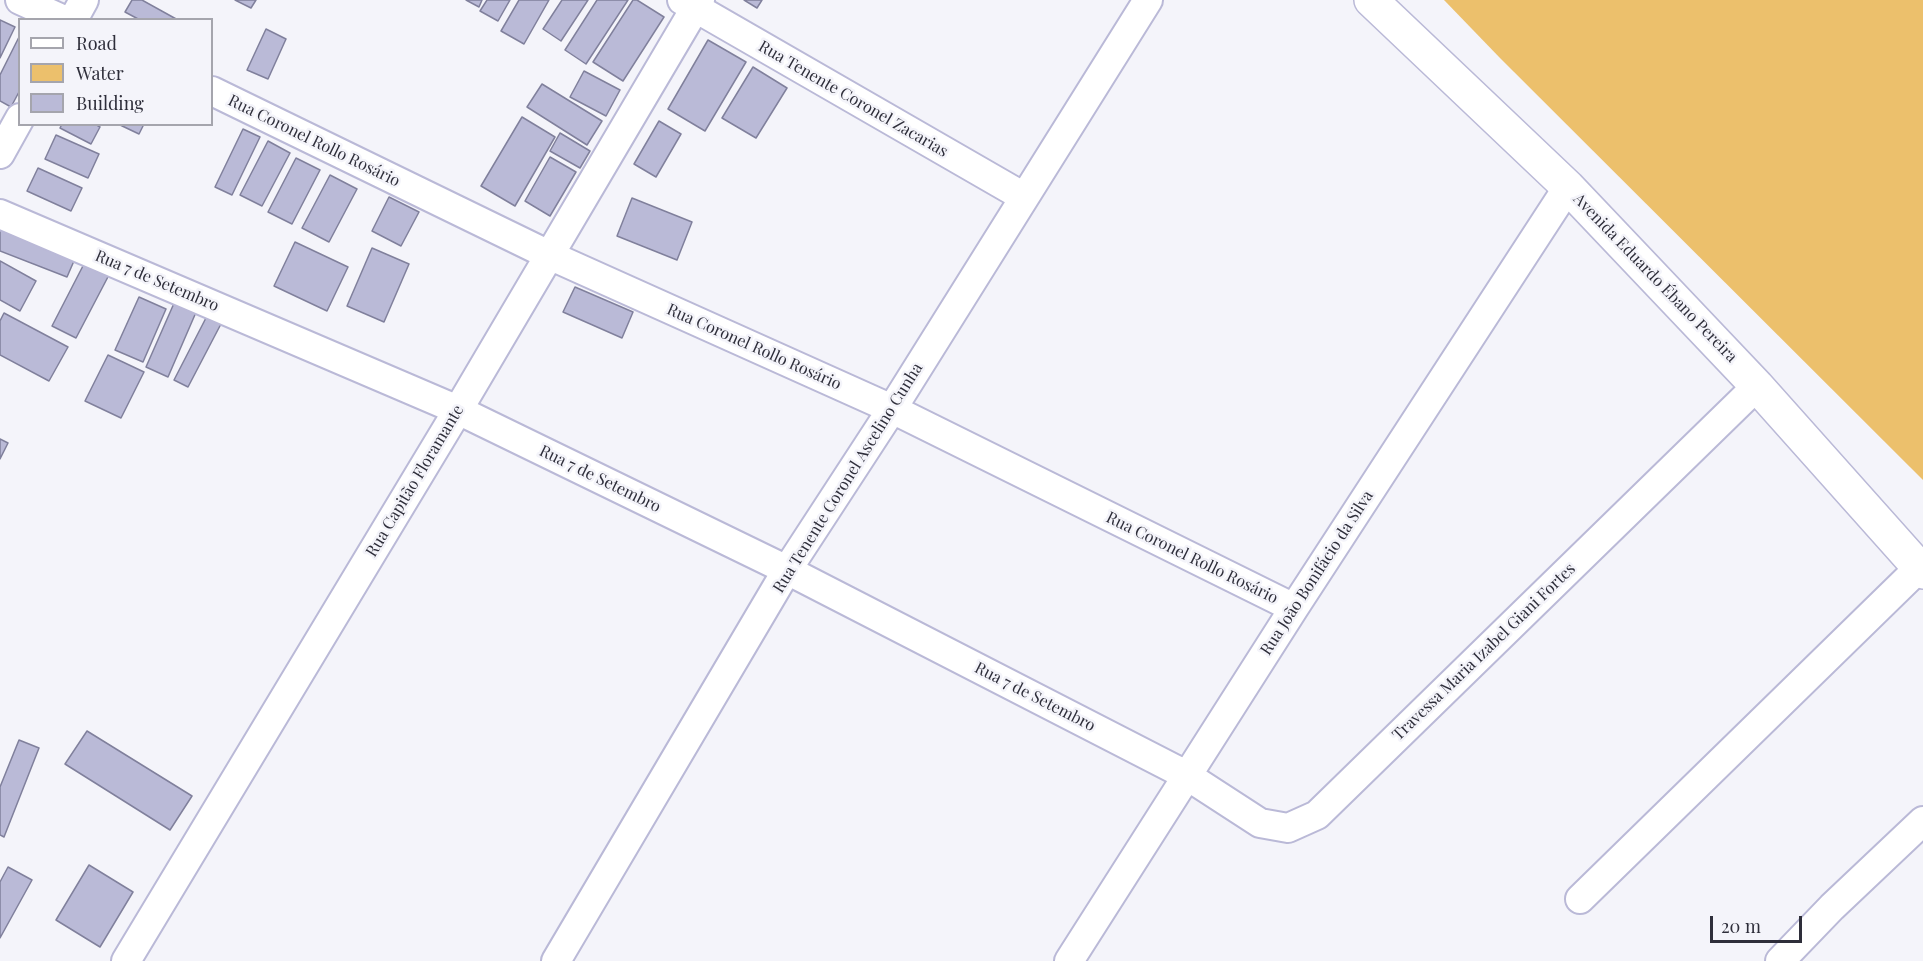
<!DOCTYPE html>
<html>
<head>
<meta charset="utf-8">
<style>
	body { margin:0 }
	#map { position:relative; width:1923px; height:961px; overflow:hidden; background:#f4f4fa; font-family:"Playfair Display",serif }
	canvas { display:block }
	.legend { position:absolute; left:18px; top:18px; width:195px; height:108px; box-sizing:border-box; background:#f4f4fa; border:2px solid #a5a5ad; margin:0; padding:8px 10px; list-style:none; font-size:18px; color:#2e2e3a }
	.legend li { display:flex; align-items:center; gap:12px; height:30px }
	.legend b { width:30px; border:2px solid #a5a5ad }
	.scale { position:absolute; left:1710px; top:916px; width:92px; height:27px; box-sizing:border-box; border:3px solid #2e2e3a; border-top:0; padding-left:8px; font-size:18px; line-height:21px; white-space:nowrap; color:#2e2e3a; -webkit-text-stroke:4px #f4f4fa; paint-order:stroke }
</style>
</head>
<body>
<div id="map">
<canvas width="1923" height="961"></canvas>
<ul class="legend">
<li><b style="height:8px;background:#fff"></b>Road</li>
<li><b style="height:16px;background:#ecc06c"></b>Water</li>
<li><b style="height:16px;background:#babad7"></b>Building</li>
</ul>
<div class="scale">20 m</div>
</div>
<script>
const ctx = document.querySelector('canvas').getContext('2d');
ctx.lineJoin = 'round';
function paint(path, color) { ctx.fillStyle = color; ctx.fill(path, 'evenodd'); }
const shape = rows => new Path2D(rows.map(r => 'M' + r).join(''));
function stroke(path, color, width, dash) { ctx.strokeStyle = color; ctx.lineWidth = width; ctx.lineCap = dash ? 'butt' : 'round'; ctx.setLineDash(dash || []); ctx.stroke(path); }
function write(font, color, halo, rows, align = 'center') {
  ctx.font = font + ' "Playfair Display",serif'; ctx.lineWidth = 5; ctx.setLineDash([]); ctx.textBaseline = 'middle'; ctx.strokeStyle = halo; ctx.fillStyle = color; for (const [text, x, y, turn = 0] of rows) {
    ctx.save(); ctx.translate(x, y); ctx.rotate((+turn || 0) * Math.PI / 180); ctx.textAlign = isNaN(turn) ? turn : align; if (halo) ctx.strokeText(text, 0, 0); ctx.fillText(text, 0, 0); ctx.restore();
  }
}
paint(shape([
	[1444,0,1923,0,1923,480,1500,58]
]), '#ecc06c');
const building = shape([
	[132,0,142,0,178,20,140,20,125,12,132,0],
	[235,0,256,0,251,8,235,0],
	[466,0,482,0,479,7,466,0],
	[487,0,510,0,498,21,480,11,487,0],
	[519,0,549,0,524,44,501,31,519,0],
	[562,0,588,0,561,41,543,29,562,0],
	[597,0,628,0,586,64,565,50,597,0],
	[633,0,637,0,664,17,623,81,593,62,633,0],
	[744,0,762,0,757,8,744,0],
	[0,20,15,27,0,58,0,20],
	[266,29,286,39,268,79,247,70,266,29],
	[20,35,20,90,11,107,0,101,0,75,20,35],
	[708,40,746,62,705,131,668,109,708,40],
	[753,67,787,88,756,138,722,118,753,67],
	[584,71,620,90,606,116,570,97,584,71],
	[542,84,602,121,587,145,527,107,542,84],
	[522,117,555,137,515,206,481,186,522,117],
	[659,121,681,134,656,177,634,164,659,121],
	[62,124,95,124,100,127,91,144,60,128,62,124],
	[118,124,144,124,139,134,118,124],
	[243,129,260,137,232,195,215,187,243,129],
	[560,133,590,151,580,168,550,151,560,133],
	[56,135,99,154,88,178,45,159,56,135],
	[268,141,290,153,262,206,240,195,268,141],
	[550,157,576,172,550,216,525,201,550,157],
	[296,158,320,170,292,224,268,212,296,158],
	[38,168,82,188,71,211,27,191,38,168],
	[330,175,357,189,329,242,302,228,330,175],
	[389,197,419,212,401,246,372,231,389,197],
	[632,198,692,222,677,260,617,236,632,198],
	[0,225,77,254,67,277,0,251,0,225],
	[295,242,348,267,327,311,274,286,295,242],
	[372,248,409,264,384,322,347,306,372,248],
	[86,260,110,273,76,338,52,326,86,260],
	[0,261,36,281,20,311,0,300,0,261],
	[575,287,633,312,622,338,563,312,575,287],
	[139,297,166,309,143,362,115,350,139,297],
	[175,301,197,310,168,377,146,367,175,301],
	[4,313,68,347,49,381,0,355,0,321,4,313],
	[208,314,222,322,188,387,174,380,208,314],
	[108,355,144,372,121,418,85,401,108,355],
	[0,439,8,443,0,459,0,439],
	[87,731,192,796,170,830,65,764,87,731],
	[19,740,39,748,4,837,0,835,0,787,19,740],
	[89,865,133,892,100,947,56,920,89,865],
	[8,867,32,880,0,938,0,882,8,867]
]);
paint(building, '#babad7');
stroke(building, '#80809c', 1.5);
const street = shape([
	[20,0,64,20],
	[682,0,1024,197],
	[73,20,84,0],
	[212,91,549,255,892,409,1294,608],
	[0,154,20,118],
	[0,214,458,410,787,570,1186,775,1260,823,1288,828,1317,815,1757,386],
	[1580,899,1919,568],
	[126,961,458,410,700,0],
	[556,961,787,570,892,409,1148,0],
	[1069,961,1294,608,1568,187],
	[1780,961,1832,907,1923,821]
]);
const secondary = shape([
	[1371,0,1568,187,1757,386,1923,572]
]);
stroke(street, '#bab9d7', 32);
stroke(secondary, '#bab9d7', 36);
stroke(street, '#fff', 28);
stroke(secondary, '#fff', 33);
write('16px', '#2e2e3a', '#f4f4fa', [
	["Rua Tenente Coronel Zacarias",853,99,30],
	["Rua Coronel Rollo Rosário",314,141,26],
	["Avenida Eduardo Ébano Pereira",1655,278,46],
	["Rua 7 de Setembro",157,281,23],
	["Rua Coronel Rollo Rosário",754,347,24],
	["Rua Tenente Coronel Ascelino Cunha",848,478,-58],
	["Rua 7 de Setembro",600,479,26],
	["Rua Capitão Floramante",415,481,-59],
	["Rua Coronel Rollo Rosário",1192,558,26],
	["Rua João Bonifácio da Silva",1317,573,-57],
	["Travessa Maria Izabel Giani Fortes",1484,652,-44],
	["Rua 7 de Setembro",1035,697,27]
]);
</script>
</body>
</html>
